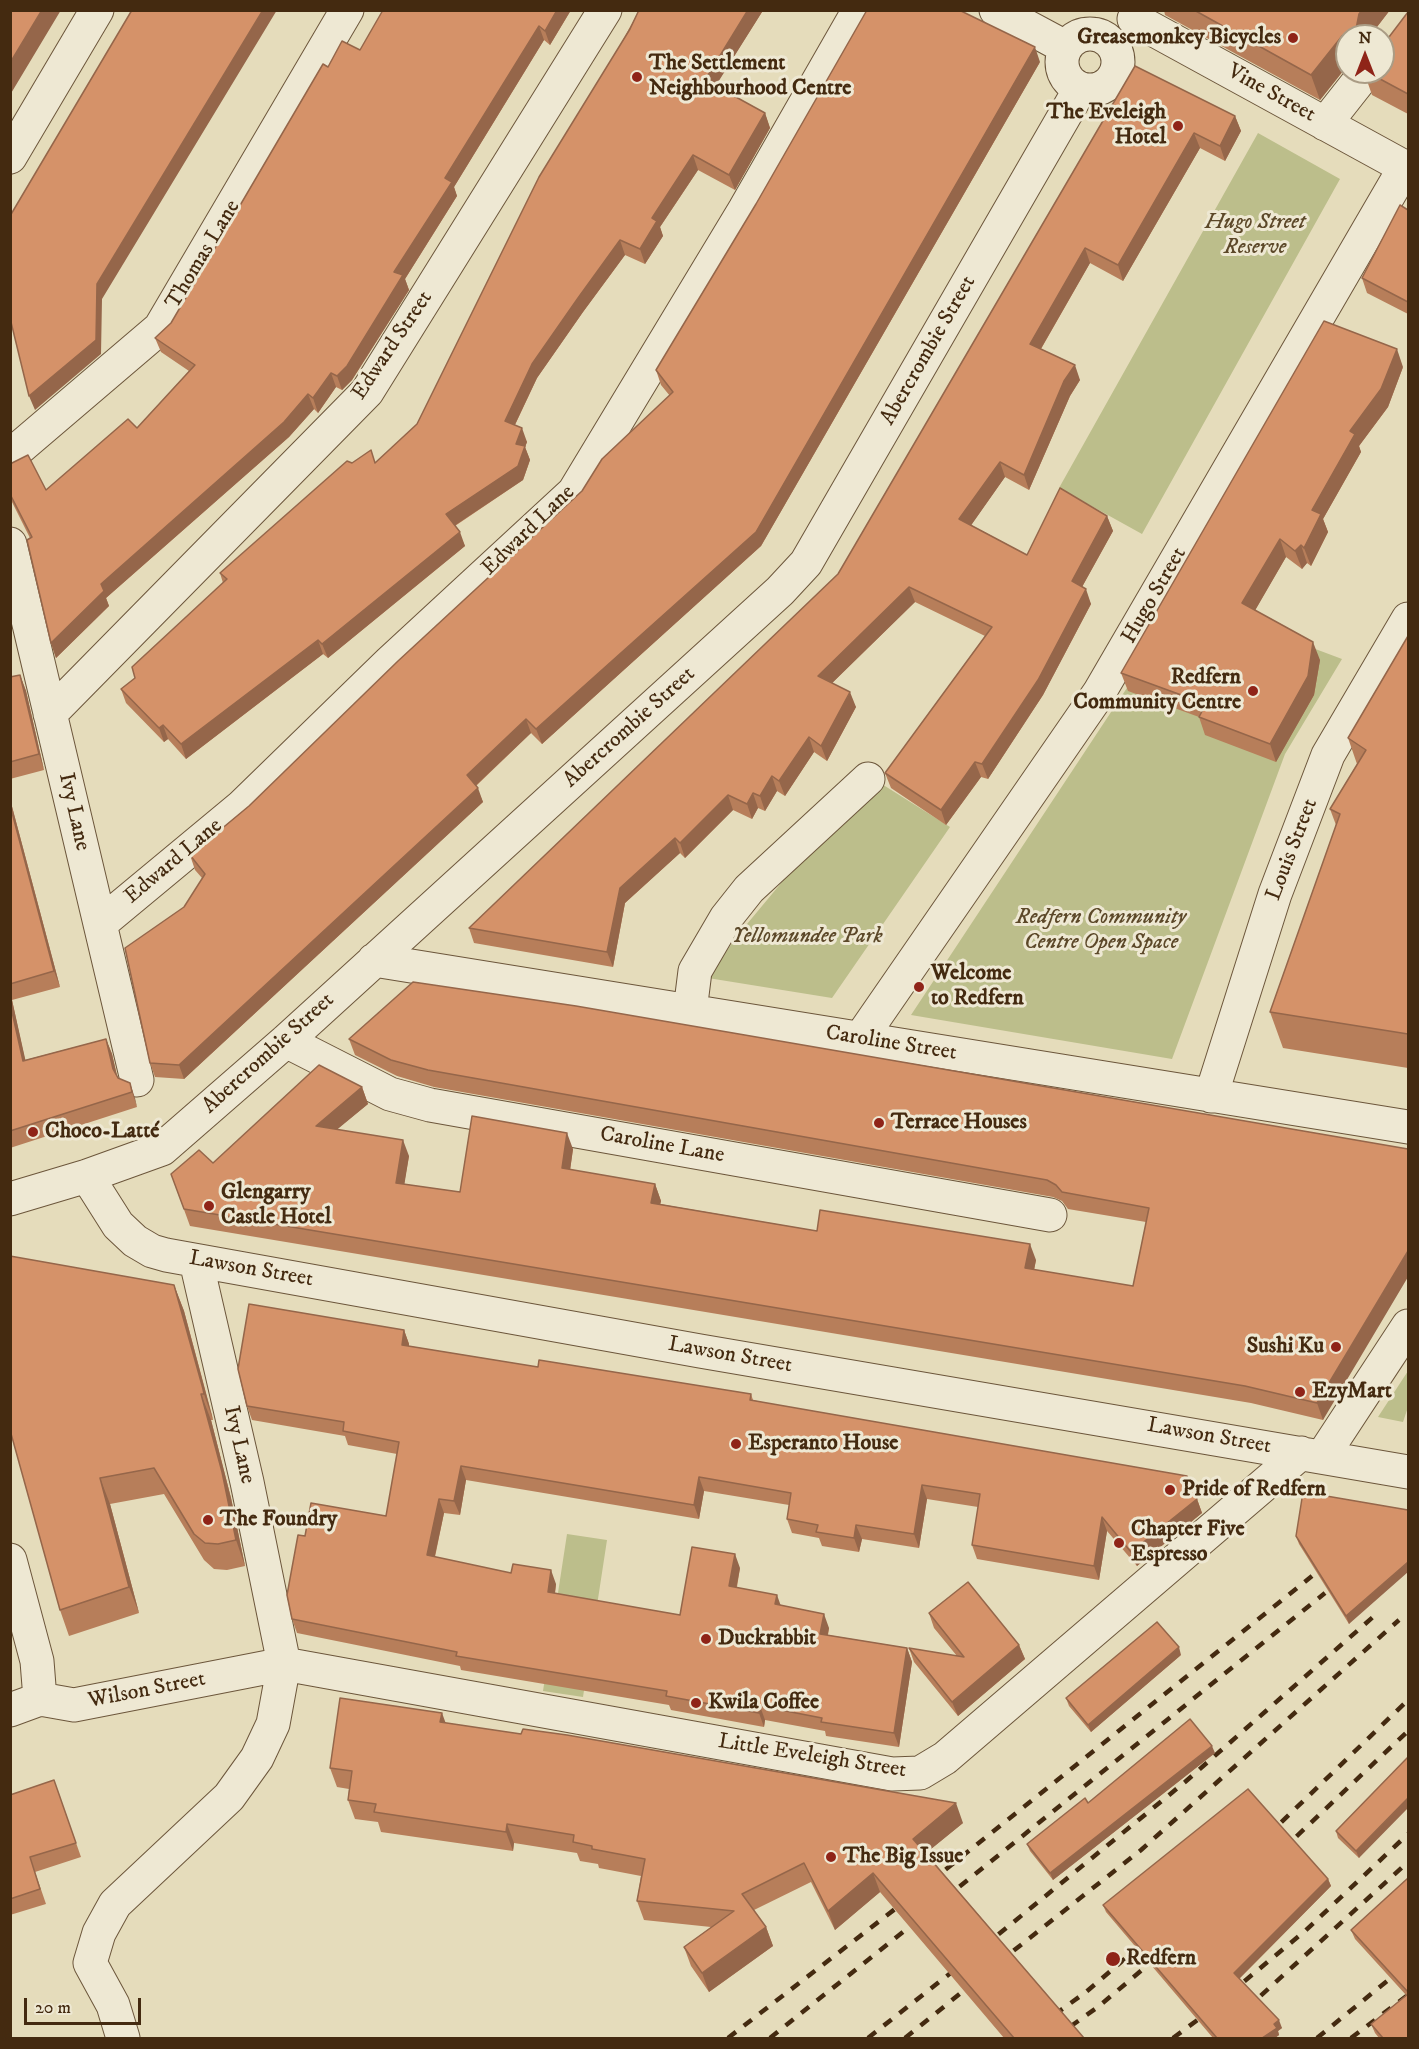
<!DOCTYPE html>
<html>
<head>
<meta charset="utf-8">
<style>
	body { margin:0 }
	#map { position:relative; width:1419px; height:2049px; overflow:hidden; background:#e5dcbb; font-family:"IM FELL DW Pica",serif }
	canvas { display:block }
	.frame { position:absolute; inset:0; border:12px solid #442a10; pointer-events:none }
	.north { position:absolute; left:1335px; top:24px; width:60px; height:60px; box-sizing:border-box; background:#eee8d3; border:2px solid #aa9c85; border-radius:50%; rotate:0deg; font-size:16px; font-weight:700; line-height:24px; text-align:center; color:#442a10 }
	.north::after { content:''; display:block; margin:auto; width:21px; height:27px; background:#8f2418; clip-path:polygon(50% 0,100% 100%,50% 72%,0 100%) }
	.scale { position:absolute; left:24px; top:1998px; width:117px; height:27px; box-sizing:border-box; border:3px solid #442a10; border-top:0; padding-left:8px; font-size:18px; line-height:21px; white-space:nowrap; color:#442a10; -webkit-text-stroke:4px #eee8d3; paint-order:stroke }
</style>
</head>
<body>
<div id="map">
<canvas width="1419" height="2049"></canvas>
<div class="frame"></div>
<div class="north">N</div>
<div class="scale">20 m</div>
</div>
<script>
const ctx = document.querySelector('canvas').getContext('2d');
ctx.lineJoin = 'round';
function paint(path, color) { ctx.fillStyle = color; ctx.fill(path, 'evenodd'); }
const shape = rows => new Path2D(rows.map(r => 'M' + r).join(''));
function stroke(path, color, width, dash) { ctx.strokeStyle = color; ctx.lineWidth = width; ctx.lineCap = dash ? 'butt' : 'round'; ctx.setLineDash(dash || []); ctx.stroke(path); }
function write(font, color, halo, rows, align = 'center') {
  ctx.font = font + ' "IM FELL DW Pica",serif'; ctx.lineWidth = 6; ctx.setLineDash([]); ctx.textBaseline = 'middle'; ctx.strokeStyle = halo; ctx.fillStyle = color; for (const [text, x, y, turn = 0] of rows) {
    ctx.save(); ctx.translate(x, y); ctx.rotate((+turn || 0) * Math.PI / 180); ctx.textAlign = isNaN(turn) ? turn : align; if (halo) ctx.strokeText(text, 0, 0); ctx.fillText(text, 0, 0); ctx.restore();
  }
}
paint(shape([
	[1258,133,1340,179,1142,534,1059,488],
	[1185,600,1342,659,1285,754,1172,1059,911,1015],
	[877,781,950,827,832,998,708,978,737,936,787,876],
	[1408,1371,1408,1407,1403,1422,1378,1417],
	[567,1534,607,1540,583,1697,543,1691]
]), '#bcbe8b');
const minor = shape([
	[996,10,1065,47],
	[1134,19,1408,169],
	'1062 62a28 28 0 1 1 56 0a28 28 0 1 1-56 0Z',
	[1325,124,1366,72],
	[10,157,97,10],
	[10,456,160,328,347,10],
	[10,544,137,1080],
	[50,714,367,392,605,10],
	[100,924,241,807,390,662,574,492,745,209,859,10],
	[374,960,1408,1127],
	[690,1011,695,971,726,918,749,889,868,779],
	[860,1039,1099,693,1405,167],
	[286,1041,390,1094,430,1105,1050,1215],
	[1211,1096,1275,894,1328,755,1408,619],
	[87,1176,118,1225,135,1241,152,1251,166,1255,700,1351,1408,1472],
	[10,1199,87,1176,162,1149,286,1041,780,591,806,563,1080,89],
	[1322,1457,1408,1326],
	[10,1560,37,1661,40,1699],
	[10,1710,40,1699,74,1705,284,1664,892,1774,920,1773,945,1758,1301,1453],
	[123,2038,113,2005,90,1963,99,1933,115,1904,229,1797,257,1758,273,1724,284,1664,247,1482,196,1261]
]);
stroke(minor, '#6c563b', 35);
stroke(minor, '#eee8d3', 33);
stroke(shape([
	[1267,1836,1408,1700],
	[1282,1850,1408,1731],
	[930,1882,1312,1576],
	[944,1899,1325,1593],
	[983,1947,1185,1782,1373,1617],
	[998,1963,1141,1850,1399,1620],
	[1229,1994,1305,1931,1408,1834],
	[1246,2009,1408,1862],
	[728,2038,908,1899],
	[770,2038,923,1916],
	[868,2038,962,1964],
	[905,2038,977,1980],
	[1022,2038,1086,1992,1149,1938],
	[1054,2038,1098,2007,1161,1954],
	[1173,2038,1211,2010],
	[1317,2038,1408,1964],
	[1351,2038,1408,1995]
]), '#442a10', 4.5, [10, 10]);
paint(shape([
	[571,10,550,45,544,40,454,187,457,196,405,279,409,290,352,380,342,390,336,387,318,413,314,409,289,437,106,598,109,606,56,658,51,643,30,538,10,498,10,464,46,490,137,428,189,371,161,352,155,338,171,323,328,67,360,50],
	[639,10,761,10,762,12,715,86,765,113,770,128,735,190,698,170,660,227,663,236,645,264,625,255,583,312,537,378,515,425,527,442,525,447,530,460,523,480,455,526,465,546,328,658,323,654,186,759,168,739,164,742,126,703,121,689,135,678,223,583,220,573,371,450,375,463,417,424],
	[1164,10,1390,10,1370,36,1347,36,1347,66,1320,100,1165,15],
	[1408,12,1408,114,1372,95,1364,72,1383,72,1389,37],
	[1040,62,761,546,542,744,531,733,476,786,483,802,184,1079,155,1077,150,1063,202,878,195,870,190,855,249,806,582,491,670,396,661,385,656,370],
	[1135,66,1235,116,1241,131,1225,161,1200,148,1123,281,1090,263,1041,349,1080,380,1070,396,1029,490,1005,477,971,525,1027,555,1107,516,1113,531,1082,587,1091,604,1043,695,988,779,981,777,946,825,891,788,885,773,985,636,915,602,832,683,856,707,827,761,814,752,785,796,777,791,765,811,758,808,752,819,733,810,685,858,680,853,625,903,613,967,474,943,469,928,838,574],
	[1408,210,1408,314,1367,293,1362,278],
	[1403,367,1388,407,1359,446,1361,452,1323,519,1328,532,1311,566,1307,563,1302,569,1286,557,1255,610,1320,660,1314,695,1276,762,1205,735,1199,717,1128,691,1121,673],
	[1408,636,1408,1068,1283,1048,1270,1012,1336,825,1330,809,1357,764,1348,738],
	[20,675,26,691,44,770,10,779,10,677],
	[10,799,60,987,12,1000,25,1060,106,1039,112,1054,117,1075,118,1078,130,1083,137,1107,10,1148],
	[349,1039,1408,1149,1323,1420,1251,1403,190,1226,171,1174,213,1163,362,1087,368,1104,337,1129,409,1156,404,1184,460,1192,573,1149,570,1170,655,1184,661,1201,660,1204,817,1231,1036,1260,1034,1270,1133,1286,1146,1222,1068,1209,1062,1201,1053,1197,434,1087,397,1076,355,1055],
	[174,1285,184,1311,212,1415,213,1420,211,1420,231,1498,245,1566,227,1570,214,1569,204,1560,164,1494,110,1504,139,1613,69,1636,60,1610,10,1430],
	[404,1330,409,1344,409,1346,538,1367,751,1394,753,1400,1197,1499,1202,1513,1137,1566,1107,1531,1099,1580,977,1559,972,1545,978,1507,927,1499,919,1548,862,1539,859,1552,822,1546,819,1538,792,1533,787,1519,789,1505,704,1491,699,1519,466,1480,460,1515,444,1513,435,1557,556,1584,555,1594,680,1615,740,1568,737,1587,781,1606,829,1628,828,1635,907,1648,912,1662,899,1747,826,1736,825,1731,765,1720,764,1727,671,1710,669,1705,461,1670,460,1666,297,1633,292,1619,305,1536,386,1516,397,1454,348,1445,345,1436,252,1420,247,1406],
	[1408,1510,1349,1624,1299,1544,1296,1536],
	[929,1613,1019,1645,1025,1659,958,1716,914,1662,909,1648,957,1656,934,1628],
	[1181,1655,1091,1732,1069,1706,1066,1698],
	[445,1723,963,1823,926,1853,1084,2038,1004,2038,880,1892,835,1930,811,1882,754,1910,766,1927,773,1946,709,1992,691,1966,684,1947,711,1927,644,1920,637,1901,641,1876,599,1868,598,1864,580,1861,577,1853,514,1843,513,1851,381,1832,378,1822,355,1819,348,1800,349,1789,337,1787,330,1768],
	[1215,1753,1053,1880,1030,1851,1027,1844,1088,1803],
	[1408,1757,1359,1858,1338,1838,1336,1831],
	[54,1780,81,1857,35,1872,46,1904,10,1915,10,1795],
	[1408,1878,1408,2038,1379,2038,1375,2033,1371,2024,1406,1995,1355,1939,1351,1930],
	[1328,1879,1331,1886,1239,1979,1282,2028,1278,2031,1279,2035,1275,2038,1213,2038,1106,1912,1103,1905]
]), '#b77e5a');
paint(shape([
	[42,10,61,10,10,95,10,63],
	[263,10,277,10,102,299,101,354,35,410,29,396],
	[557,10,571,10,550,45,545,31],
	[748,10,761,10,762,12,710,95,705,80],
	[1362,10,1390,10,1370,36,1359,36,1356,29,1359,14],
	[539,26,544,40,454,187,457,196,405,279,409,290,352,380,342,390,337,376,445,178],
	[1342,36,1347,49,1347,66,1320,100,1311,75],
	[1035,47,1040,62,761,546,542,744,536,729],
	[765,113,770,128,735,190,729,175],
	[1235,116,1241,131,1225,161,1220,146],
	[1194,133,1200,148,1123,281,1118,265],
	[693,155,698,170,660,227,663,236,645,264,640,249,652,218],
	[620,240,625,255,583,312,537,378,510,435,505,421,532,364,578,298],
	[1085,248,1090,263,1035,359,1030,344],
	[1397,349,1403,367,1388,407,1359,446,1361,452,1323,519,1328,532,1311,566,1304,548,1312,510,1350,431],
	[1075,365,1080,380,1070,396,1029,490,1024,475,1064,381],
	[331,373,336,387,318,413,313,398],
	[308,394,314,409,289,437,106,598,109,606,56,658,51,643,101,584],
	[522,428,527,442,525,447,530,460,523,480,451,528,446,514,516,444],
	[1000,462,1005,477,965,534,959,519],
	[1107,516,1113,531,1077,596,1072,581],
	[460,532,465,546,328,658,322,644],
	[1280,539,1286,557,1249,621,1242,603],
	[1301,545,1307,563,1302,569,1295,551],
	[909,587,915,602,824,691,818,676],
	[1086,589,1091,604,1043,695,988,779,982,764],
	[318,640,323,654,186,759,181,744],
	[1313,642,1320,660,1314,695,1276,762,1270,744],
	[20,675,26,691,44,770,39,754],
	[850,692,856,707,827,761,821,746],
	[526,719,531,733,472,789,467,775],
	[163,725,168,739,164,742,159,728],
	[809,737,814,752,785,796,779,781],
	[975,762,981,777,946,825,941,810],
	[772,776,777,791,765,811,760,796],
	[478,788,483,802,184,1079,179,1065],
	[753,793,758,808,752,819,747,804],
	[728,795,733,810,685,858,680,843],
	[10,799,60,987,54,971,10,805],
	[675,838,680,853,625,903,613,967,607,952,620,888],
	[10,996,12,1000,29,1076,23,1061,10,1003],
	[106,1039,112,1054,119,1085,113,1069],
	[130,1083,135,1098,137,1107,132,1092],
	[362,1087,368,1104,322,1142,316,1126],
	[567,1133,573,1149,568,1185,562,1168],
	[403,1140,409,1156,402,1199,396,1183],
	[655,1184,661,1201,657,1219,651,1203],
	[1030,1244,1036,1260,1031,1285,1025,1268],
	[1408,1251,1408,1277,1323,1420,1317,1403],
	[174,1285,184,1311,213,1420,204,1394],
	[404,1330,409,1344,407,1359,402,1345],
	[201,1394,211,1420,231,1498,245,1566,236,1540],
	[461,1466,466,1480,460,1515,454,1501],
	[699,1477,704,1491,699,1519,694,1505],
	[100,1478,110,1504,139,1613,129,1587],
	[922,1485,927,1499,919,1548,914,1534],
	[439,1499,444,1513,432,1569,427,1555],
	[1197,1499,1202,1513,1137,1566,1131,1552],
	[1102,1517,1107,1531,1099,1580,1094,1566],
	[856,1525,862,1539,859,1552,854,1538],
	[735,1554,740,1568,734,1600,729,1586],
	[1408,1562,1408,1572,1349,1624,1346,1616],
	[551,1570,556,1584,553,1606,548,1592],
	[777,1595,782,1609,775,1604],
	[824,1614,829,1628,825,1648,820,1634],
	[1019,1645,1025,1659,958,1716,952,1702],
	[1179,1647,1181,1655,1091,1732,1088,1725],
	[907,1648,912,1662,899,1747,894,1733],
	[760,1706,765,1720,764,1727,759,1713],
	[442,1713,449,1732,440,1722],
	[1212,1746,1215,1753,1053,1880,1050,1873],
	[1408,1798,1408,1808,1359,1858,1356,1851],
	[956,1803,963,1823,920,1858,913,1839],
	[507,1824,514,1843,513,1851,506,1832],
	[873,1873,880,1892,835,1930,828,1911],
	[1328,1879,1331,1886,1237,1981,1234,1973],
	[766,1927,773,1946,709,1992,702,1973],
	[1279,2020,1282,2028,1278,2031,1279,2035,1275,2038,1262,2038,1274,2024]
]), '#95664a');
const building = shape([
	[10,10,42,10,10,63,10,10],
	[132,10,263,10,97,284,96,340,29,396,10,318,10,216,132,10],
	[383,10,557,10,545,31,539,26,445,178,452,182,394,272,403,275,347,366,337,376,331,373,313,398,308,394,284,422,101,584,104,591,51,643,27,540,32,537,10,494,10,464,28,455,46,490,128,419,137,428,195,365,155,338,171,323,323,64,328,67,342,41,360,50,383,10],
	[639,10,748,10,705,80,765,113,729,175,693,155,652,218,657,221,640,249,620,240,578,298,532,364,505,421,522,428,516,444,525,446,518,466,446,514,460,532,322,644,318,640,181,744,163,725,159,728,121,689,135,678,132,667,227,579,220,573,347,461,352,463,371,450,375,463,417,424,539,177,630,29,639,10],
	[867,10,959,10,1035,47,756,532,536,729,526,719,467,775,478,788,179,1065,150,1063,125,948,184,907,205,874,190,855,249,806,398,661,582,491,602,459,673,392,656,370,756,204,867,10],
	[1194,10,1362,10,1359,14,1356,29,1342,36,1311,75,1194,10],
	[1408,12,1408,94,1367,72,1383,72,1383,40,1389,37,1408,12],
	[1135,66,1235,116,1220,146,1194,133,1118,265,1085,248,1030,344,1075,365,1064,381,1024,475,1000,462,959,519,1027,555,1060,488,1107,516,1072,581,1086,589,1038,680,982,764,975,762,941,810,885,773,992,627,909,587,818,676,850,692,821,746,809,737,779,781,772,776,760,796,753,793,747,804,728,795,680,843,675,838,620,888,607,952,469,928,838,574,1135,66],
	[1400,205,1408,210,1408,302,1362,278,1400,205],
	[1324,321,1397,349,1381,389,1350,431,1355,434,1312,510,1321,514,1304,548,1301,545,1295,551,1280,539,1242,603,1313,642,1308,676,1270,744,1199,717,1206,704,1121,673,1324,321],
	[1408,636,1408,1034,1270,1012,1340,814,1330,809,1366,750,1348,738,1408,636],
	[20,675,39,754,10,762,10,677,20,675],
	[10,805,54,971,10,984,10,805],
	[413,982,576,1006,1408,1149,1408,1251,1317,1403,1245,1386,184,1209,171,1174,199,1150,213,1163,319,1065,362,1087,316,1126,403,1140,396,1183,460,1192,472,1116,567,1133,562,1168,655,1184,651,1203,817,1231,820,1210,1030,1244,1025,1268,1133,1286,1149,1208,1062,1192,1056,1185,1047,1180,428,1070,391,1060,349,1039,413,982],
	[10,1003,23,1061,106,1039,113,1069,118,1078,130,1083,132,1092,10,1131,10,1003],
	[10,1256,174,1285,203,1389,204,1394,201,1394,222,1472,236,1540,218,1544,205,1543,194,1534,154,1468,100,1478,129,1587,60,1610,10,1430,10,1256],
	[249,1304,404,1330,402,1345,538,1367,539,1360,751,1394,750,1400,1187,1476,1197,1499,1131,1552,1102,1517,1094,1566,972,1545,980,1494,922,1485,914,1534,856,1525,854,1538,816,1532,818,1525,787,1519,791,1493,699,1477,694,1505,461,1466,454,1501,439,1499,427,1555,511,1573,513,1564,551,1570,548,1592,680,1615,692,1547,735,1554,729,1586,777,1595,775,1604,824,1614,820,1634,907,1648,894,1733,821,1722,822,1718,760,1706,759,1713,666,1696,667,1691,456,1656,457,1652,292,1619,287,1595,298,1535,305,1536,311,1503,386,1516,399,1442,343,1431,344,1422,247,1406,238,1369,249,1304],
	[1303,1492,1408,1510,1408,1562,1346,1616,1296,1536,1303,1492],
	[968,1582,1019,1645,952,1702,909,1648,964,1657,929,1613,968,1582],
	[1157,1622,1179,1647,1088,1725,1066,1698,1157,1622],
	[340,1698,442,1713,440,1722,521,1734,523,1729,567,1735,956,1803,913,1839,1084,2038,1014,2038,873,1873,828,1911,804,1863,742,1894,766,1927,702,1973,684,1947,734,1911,637,1901,645,1859,592,1849,592,1846,573,1842,574,1835,507,1824,506,1832,374,1812,376,1804,348,1800,352,1771,330,1768,340,1698],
	[1190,1719,1212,1746,1050,1873,1027,1844,1085,1798,1088,1803,1190,1719],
	[1408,1757,1408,1798,1356,1851,1336,1831,1408,1757],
	[54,1780,76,1843,30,1857,40,1889,10,1899,10,1795,54,1780],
	[1248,1789,1328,1879,1234,1973,1279,2020,1274,2024,1277,2028,1262,2038,1217,2038,1103,1905,1248,1789],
	[1408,1878,1408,1992,1351,1930,1408,1878],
	[1408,1994,1408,2038,1383,2038,1371,2024,1408,1994]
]);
paint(building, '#d59269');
stroke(building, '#95664a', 1.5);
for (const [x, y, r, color] of [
	[1293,38,6,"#8f2418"],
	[637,77,6,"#8f2418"],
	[1178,126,6,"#8f2418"],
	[1253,691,6,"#8f2418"],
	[919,987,6,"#8f2418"],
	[879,1123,6,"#8f2418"],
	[33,1132,6,"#8f2418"],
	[209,1206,6,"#8f2418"],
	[1336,1347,6,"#8f2418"],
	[1300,1392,6,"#8f2418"],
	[736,1444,6,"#8f2418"],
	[1170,1490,6,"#8f2418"],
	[208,1520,6,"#8f2418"],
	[1119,1543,6,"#8f2418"],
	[706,1639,6,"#8f2418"],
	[696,1703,6,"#8f2418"],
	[831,1857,6,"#8f2418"],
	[1113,1959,8,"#8f2418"]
]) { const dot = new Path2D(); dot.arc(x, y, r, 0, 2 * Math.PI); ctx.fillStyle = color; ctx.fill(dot); stroke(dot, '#eee8d3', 2); }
write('bold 22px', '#442a10', '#eee8d3', [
	["Greasemonkey Bicycles",1281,38,"right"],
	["The Settlement",649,64],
	["Neighbourhood Centre",649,89],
	["The Eveleigh",1166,113,"right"],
	["Hotel",1166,138,"right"],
	["Redfern",1241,678,"right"],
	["Community Centre",1241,703,"right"],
	["Welcome",931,974],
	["to Redfern",931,999],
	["Terrace Houses",891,1123],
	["Choco-Latté",45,1132],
	["Glengarry",221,1193],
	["Castle Hotel",221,1218],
	["Sushi Ku",1324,1347,"right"],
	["EzyMart",1312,1392],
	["Esperanto House",748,1444],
	["Pride of Redfern",1182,1490],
	["The Foundry",220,1520],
	["Chapter Five",1131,1530],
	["Espresso",1131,1555],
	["Duckrabbit",718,1639],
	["Kwila Coffee",708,1703],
	["The Big Issue",843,1857],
	["Redfern",1126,1959]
], 'left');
write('22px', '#442a10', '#eee8d3', [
	["Vine Street",1271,94,29],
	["Thomas Lane",204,255,-59],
	["Edward Street",393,346,-56],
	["Abercrombie Street",929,351,-60],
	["Edward Lane",529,531,-44],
	["Hugo Street",1155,596,-60],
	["Abercrombie Street",630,728,-42],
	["Ivy Lane",73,812,77],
	["Louis Street",1293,850,-69],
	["Edward Lane",174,862,-40],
	["Caroline Street",891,1044,9],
	["Abercrombie Street",269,1054,-42],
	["Caroline Lane",662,1146,10],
	["Lawson Street",251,1270,10],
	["Lawson Street",730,1356,10],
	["Lawson Street",1209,1437,10],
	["Ivy Lane",238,1445,77],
	["Wilson Street",147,1691,-11],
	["Little Eveleigh Street",812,1757,9]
]);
write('italic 22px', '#5c4829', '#eee8d3', [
	["Hugo Street",1255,223],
	["Reserve",1255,248],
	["Redfern Community",1101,918],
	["Centre Open Space",1101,943],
	["Yellomundee Park",807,937]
]);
</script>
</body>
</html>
